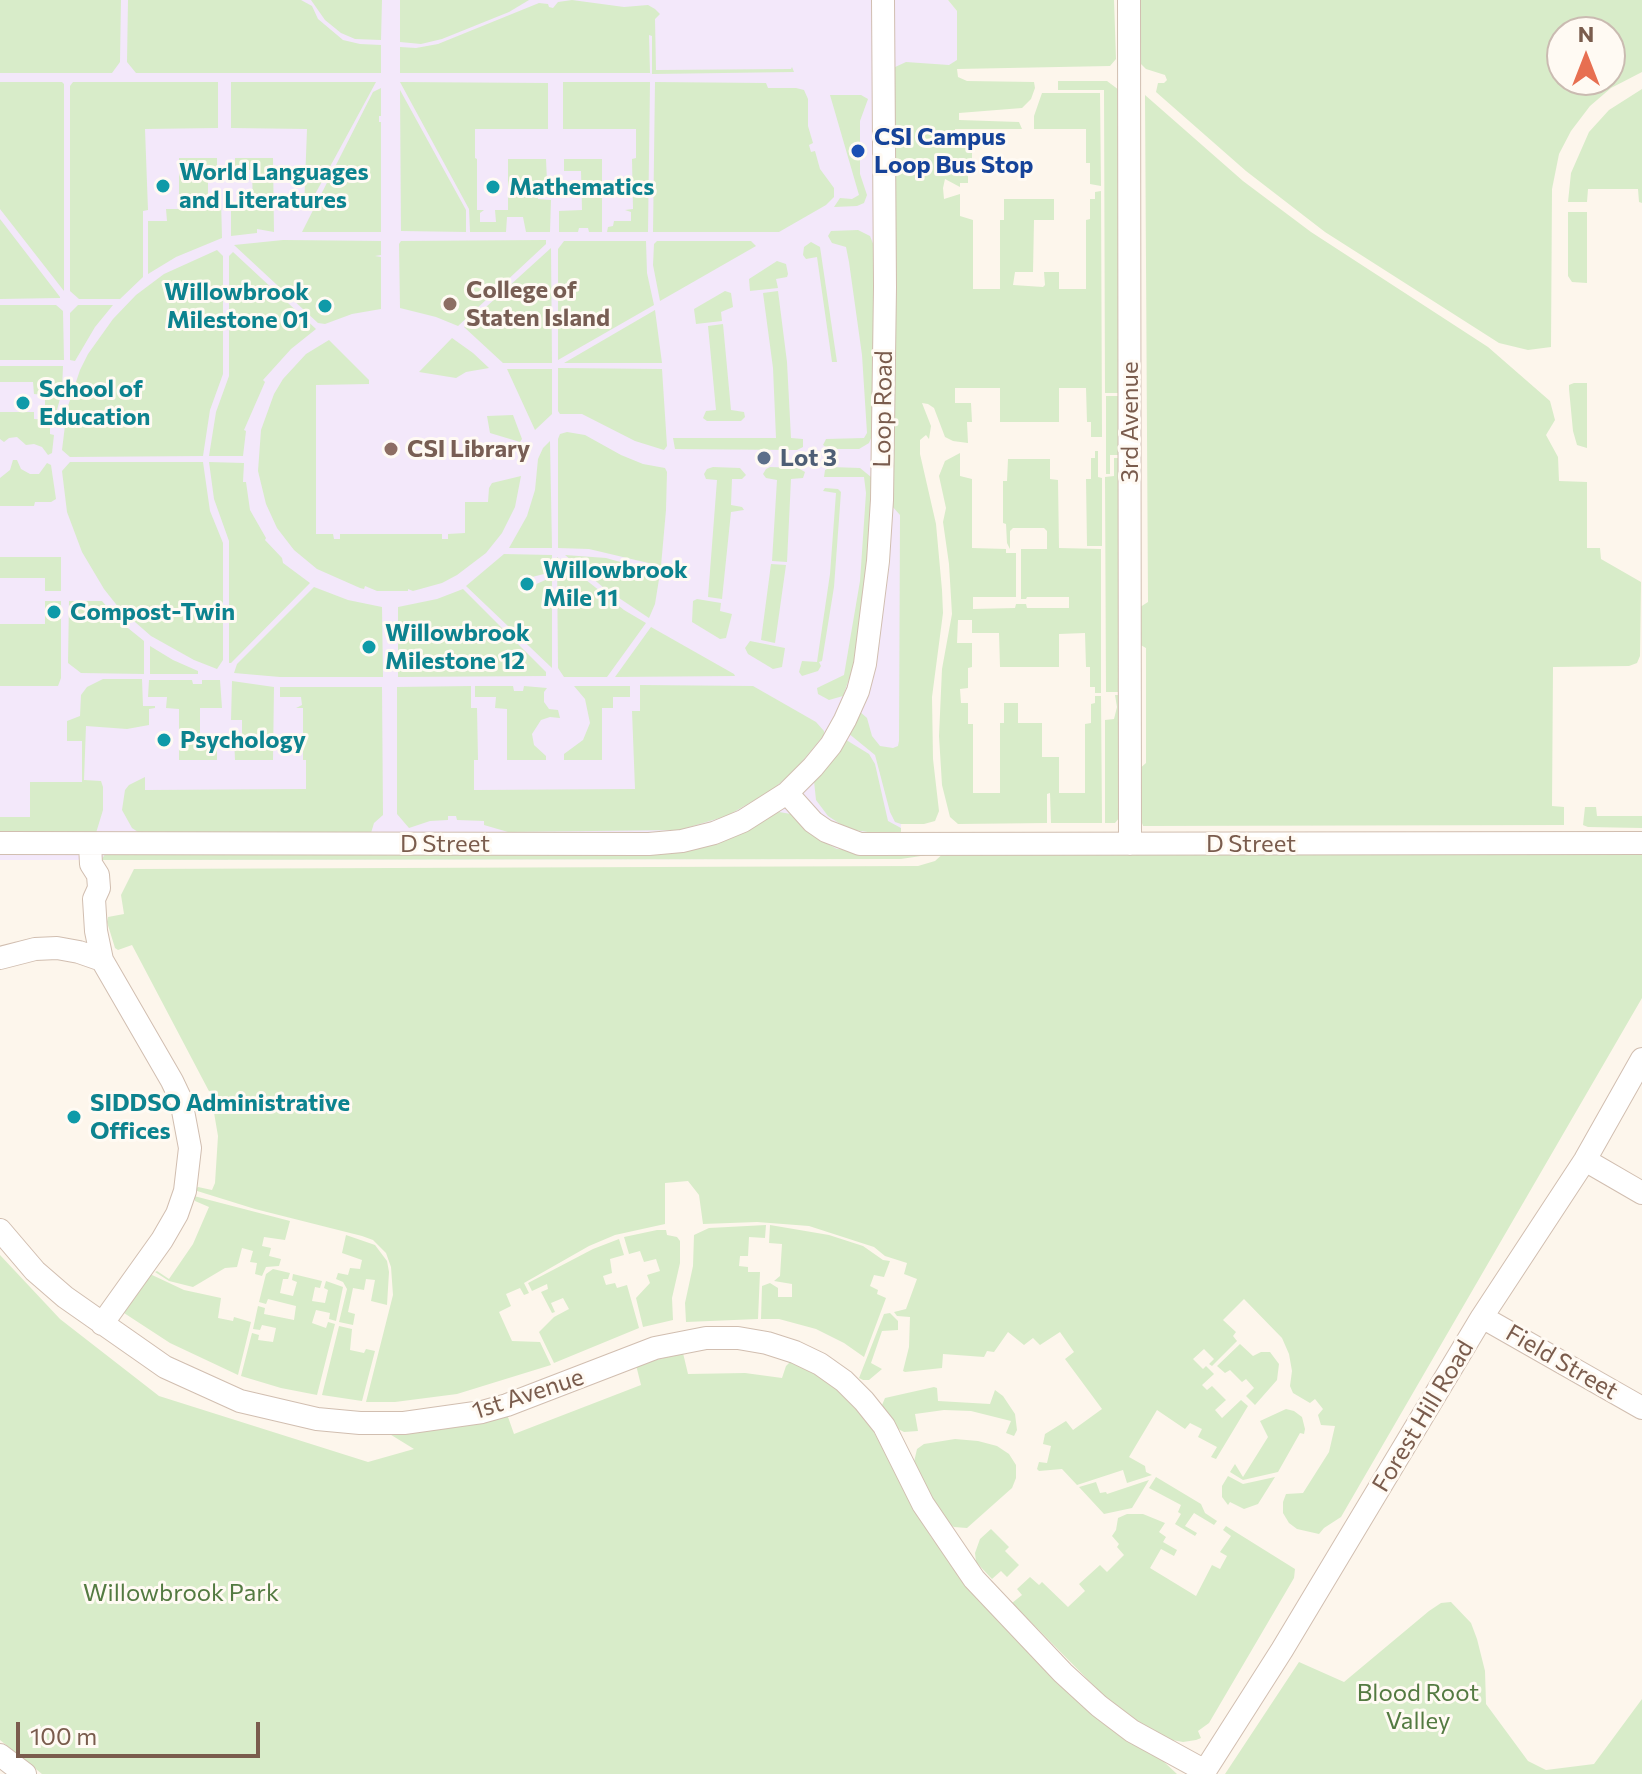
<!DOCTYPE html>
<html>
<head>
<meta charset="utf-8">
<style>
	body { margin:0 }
	#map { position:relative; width:1642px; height:1774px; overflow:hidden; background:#fdf6ec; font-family:Commissioner,sans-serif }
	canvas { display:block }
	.north { position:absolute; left:1546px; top:16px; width:80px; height:80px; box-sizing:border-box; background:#fffaf3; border:2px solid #cabbb1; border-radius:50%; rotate:0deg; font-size:22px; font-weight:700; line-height:32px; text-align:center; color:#7a5c4d }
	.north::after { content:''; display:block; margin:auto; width:28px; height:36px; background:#e76f51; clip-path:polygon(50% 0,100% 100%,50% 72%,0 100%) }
	.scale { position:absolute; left:16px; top:1722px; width:244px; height:36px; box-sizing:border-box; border:4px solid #7a5c4d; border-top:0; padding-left:10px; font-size:24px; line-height:28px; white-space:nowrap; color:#7a5c4d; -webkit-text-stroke:6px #fffaf3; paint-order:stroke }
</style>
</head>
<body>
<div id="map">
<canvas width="1642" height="1774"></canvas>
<div class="north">N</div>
<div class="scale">100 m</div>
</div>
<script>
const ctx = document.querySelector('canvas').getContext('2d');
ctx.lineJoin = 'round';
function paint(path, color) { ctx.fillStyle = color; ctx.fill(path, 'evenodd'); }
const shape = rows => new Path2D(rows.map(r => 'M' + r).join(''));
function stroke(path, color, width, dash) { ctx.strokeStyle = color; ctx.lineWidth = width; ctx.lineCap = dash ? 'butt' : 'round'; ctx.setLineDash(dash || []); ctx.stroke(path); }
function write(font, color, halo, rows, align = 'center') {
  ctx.font = font + ' Commissioner,sans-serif'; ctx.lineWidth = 6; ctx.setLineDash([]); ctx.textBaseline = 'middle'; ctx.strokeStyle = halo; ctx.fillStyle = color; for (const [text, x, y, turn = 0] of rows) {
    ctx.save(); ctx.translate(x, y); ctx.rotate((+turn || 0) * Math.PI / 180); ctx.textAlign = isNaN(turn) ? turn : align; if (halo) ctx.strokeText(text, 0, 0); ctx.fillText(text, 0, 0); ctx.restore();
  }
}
paint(shape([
	[0,0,948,0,957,11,957,69,900,68,901,859,0,860]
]), '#f3e8fa');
paint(shape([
	[0,0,121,0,120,62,112,73,0,73],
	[128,0,301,0,312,6,318,19,343,40,360,44,381,45,381,73,136,73,127,62],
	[311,0,382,0,381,40,355,39,341,33,325,20],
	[400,0,529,0,509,12,442,39,421,44,400,42],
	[572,0,624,7,648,5,655,9,660,14,655,19,656,70,791,69,792,67,794,72,652,74,652,36,649,35,650,73,400,73,400,47,416,48,438,44,539,3,548,4,549,7,553,8,558,2],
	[948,0,1114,0,1116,59,1110,66,957,69,958,77,967,81,1034,82,1035,88,1031,99,1022,108,959,113,959,120,1019,122,1022,129,955,129,955,145,972,145,972,163,968,163,968,183,960,183,960,187,945,179,943,188,944,199,960,194,960,216,973,220,973,289,1000,289,1000,220,1004,220,1004,199,1054,199,1054,220,1034,220,1033,272,1015,272,1013,285,1043,287,1045,285,1044,272,1059,272,1059,289,1086,289,1086,220,1090,219,1090,199,1095,199,1095,192,1101,191,1102,437,1091,437,1091,422,1087,422,1086,388,1059,388,1059,422,1000,422,1000,388,955,388,955,403,971,403,972,422,967,422,968,443,953,441,945,437,934,408,928,404,922,403,931,426,929,439,926,435,920,440,920,454,936,524,942,590,943,613,932,697,933,759,939,811,935,821,924,824,901,824,895,822,890,812,875,755,848,733,859,711,867,718,872,736,880,746,893,748,898,746,899,741,900,515,892,506,893,68,906,62,949,65,957,60,957,11],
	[1136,0,1642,0,1642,72,1611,88,1590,106,1571,131,1559,154,1552,189,1551,347,1528,350,1499,343,1325,232,1246,171,1156,92,1158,83,1164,83,1167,80,1165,75,1146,69,1139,62],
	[1562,32,1610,32,1610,80,1562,80],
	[1058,81,1107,81,1119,90,1122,393,1105,393,1104,90,1058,90],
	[0,82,62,82,64,84,64,291,0,209],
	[73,82,218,82,218,128,145,129,148,210,143,211,143,277,120,299,79,299,70,291,70,86],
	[231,82,376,82,307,209,304,209,307,129,231,128],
	[400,82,548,83,548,129,475,129,475,158,477,159,477,210,484,210,480,213,480,222,496,222,495,210,508,210,508,159,546,159,547,181,538,181,538,199,551,200,550,232,526,232,523,217,507,217,506,232,470,232,469,209],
	[563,82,650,82,648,232,607,232,608,227,613,226,614,221,631,221,631,212,625,210,633,209,632,159,636,158,636,129,563,129],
	[655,82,766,83,768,88,796,88,804,90,808,99,808,126,813,143,809,145,811,152,815,151,820,169,834,188,834,197,826,205,779,232,653,232],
	[381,88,381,116,379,116,379,122,381,122,381,232,302,232,373,92],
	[1642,89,1642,203,1639,202,1638,189,1588,189,1587,202,1568,202,1571,173,1589,132,1609,110],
	[400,90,466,210,466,232,401,231],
	[1042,93,1100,93,1101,186,1090,184,1090,163,1086,163,1086,129,1034,129,1034,116],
	[830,95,861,95,868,99,860,121,860,147,856,147,855,153,860,153,860,174,867,195,864,203,857,206,834,207,840,198,852,199,859,195],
	[1145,95,1243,181,1311,232,1488,347,1550,401,1555,420,1546,435,1558,457,1559,481,1587,482,1587,548,1600,548,1601,559,1641,582,1640,656,1637,663,1629,666,1553,667,1552,806,1564,807,1564,825,1143,826,1141,820,1138,770,1146,763,1146,648,1137,643,1137,609,1148,602],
	[179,158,217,158,217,181,208,181,208,199,221,199,222,238,176,257,148,274,148,221,167,221,166,209,179,209],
	[235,158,273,158,274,232,257,229,257,233,231,236,231,210,253,209,252,170,235,169],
	[564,159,602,159,602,232,589,232,588,228,579,228,578,232,559,232,559,211,582,210,581,171,564,171],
	[1568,212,1587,212,1587,283,1572,282,1568,276],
	[0,219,60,297,60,298,0,299],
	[858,230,870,236,874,246,873,433,869,443,859,449,829,449,823,445,826,439,864,438,867,433,862,355,849,262,846,247,832,243,828,236,831,231],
	[283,240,381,241,381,255,375,256,381,257,381,309,352,314,325,324,318,323,234,245],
	[546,240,546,244,458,326,436,317,400,308,399,244,401,241],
	[564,241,646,241,647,273,654,305,558,360,558,249],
	[657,241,751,241,756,246,660,301,653,265,654,244],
	[811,242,820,247,837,362,832,362,817,257,806,259,803,255,804,247],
	[551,248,552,363,503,363,464,327],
	[217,250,223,256,223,374,210,410,203,456,70,457,62,450,67,409,80,370,88,354,113,319,136,295,164,274],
	[233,252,316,329,291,349,263,380,265,382,244,430,246,431,243,456,209,456,216,412,229,376,229,256],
	[777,261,786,264,788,274,787,277,776,279,778,288,750,291,749,279],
	[725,291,731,293,733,307,721,312,722,321,696,324,694,309],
	[778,291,787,362,791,438,803,439,803,447,797,450,675,449,673,438,776,438,773,368,763,293],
	[0,305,56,305,63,311,64,360,0,360],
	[78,305,113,305,95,327,75,361,70,360,70,313],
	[655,310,662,363,564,363],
	[723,324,731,410,744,412,745,417,741,421,707,421,703,418,706,411,716,410,708,326],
	[452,338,473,353,489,368,466,372,456,378,419,372],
	[329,340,369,380,369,384,316,385,316,534,333,534,334,539,340,539,340,534,442,534,442,539,448,539,448,534,465,533,465,502,488,502,489,488,492,483,521,476,515,507,502,533,486,553,457,575,442,583,413,591,408,589,408,591,377,591,365,586,364,589,360,588,317,569,294,550,277,528,266,504,258,471,261,430,274,394,283,379,306,354],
	[0,366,63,366,62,391,57,410,45,411,45,395,34,394,33,382,0,382],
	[558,368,662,369,667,446,664,450,635,441,582,414,560,414,558,411],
	[507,369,552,369,552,414,535,430],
	[1574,383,1587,383,1587,448,1577,445,1573,431,1569,389,1569,385],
	[1106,396,1122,396,1122,455,1110,455,1110,474,1106,474],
	[0,412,34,412,34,419,55,420,55,425,50,426,50,434,54,435,52,453,48,455,42,447,34,444,26,445,17,437,9,438,4,442,0,439],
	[513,415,522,439,520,442,490,433,487,416],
	[567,432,585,435,621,455,643,464,665,468,667,472,666,510,661,566,589,549,558,548,558,439,560,434],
	[550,441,552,548,509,548,527,516,535,490,538,459,543,448],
	[1095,451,1098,451,1098,477,1102,478,1102,546,1087,546,1086,479,1091,479,1091,458,1095,458],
	[960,453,960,476,972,479,972,548,1006,549,1006,553,1016,553,1016,597,973,597,973,609,1015,608,1016,604,1026,604,1027,608,1069,608,1069,597,1027,597,1026,599,1021,599,1021,549,1047,549,1047,531,1044,528,1013,528,1010,531,1010,549,1007,543,1006,524,1003,523,1003,481,1007,481,1008,459,1050,459,1050,479,1058,480,1059,548,1101,549,1101,693,1095,693,1095,687,1090,687,1090,667,1086,667,1085,633,1059,634,1059,667,1000,667,999,633,972,633,972,620,958,620,957,643,972,643,972,667,968,668,968,688,960,689,961,703,968,703,968,724,973,724,973,793,1000,793,1000,723,1004,723,1004,703,1018,703,1018,723,1042,723,1042,757,1059,757,1059,793,1085,793,1085,724,1091,723,1091,704,1095,703,1095,696,1101,696,1102,823,1051,823,1050,793,1047,794,1047,823,958,824,950,817,942,785,939,736,942,669,952,614,949,564,943,522,946,508,939,476,945,461],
	[1114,458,1122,458,1122,692,1106,692,1105,477,1114,476],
	[13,460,17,460,21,469,30,474,39,474,47,463,51,465,56,499,51,502,35,502,34,506,0,506,0,478,10,470],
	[70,462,203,462,210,511,223,543,223,660,217,669,194,660,151,636,119,608,104,589,82,552,67,512,62,471],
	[209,462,244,463,243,482,246,482,250,510,266,538,265,540,282,558,283,563,310,583,231,663,229,663,229,541,214,499],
	[713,467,740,468,746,475,742,479,732,479,731,505,742,507,744,510,731,512,722,599,708,597,717,480,706,479,704,474,707,469],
	[770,467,798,468,805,472,803,478,791,479,787,562,772,561,777,480,766,478,763,474,766,469],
	[831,467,860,468,871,477,873,483,871,536,855,662,843,696,829,700,818,694,817,688,844,675,860,581,866,493,864,477,824,477,825,470],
	[825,488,838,489,841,492,834,587,822,661,819,662,821,666,818,671,802,676,799,672,802,661,817,662,830,574,836,493,823,491],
	[504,554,552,555,552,572,532,577,525,582,527,586,532,586,552,577,552,668,466,586],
	[565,555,606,558,660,573,655,604,649,618,604,588],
	[0,557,61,557,61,591,45,591,45,578,0,578],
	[557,557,624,610,646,623,607,677,564,677,558,668],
	[771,564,786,565,775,643,761,640],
	[314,587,348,600,382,607,383,677,280,677,234,673,237,664],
	[463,589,546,672,546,676,398,677,398,607,437,599],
	[697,599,721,603,720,611,732,614,726,638,720,639,692,622,693,601],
	[45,601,61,601,61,678,58,686,0,686,0,624,45,624],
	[69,601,102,601,118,620,144,641,144,674,81,673,68,663],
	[651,627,734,674,735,676,615,677],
	[750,641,785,648,782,667,773,669,748,654,745,648],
	[150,646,173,660,198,671,198,674,150,674],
	[103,679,142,679,143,706,155,706,155,708,149,709,149,725,127,729,86,726,84,780,101,781,103,787,103,810,96,833,0,833,0,817,30,817,30,782,82,782,82,741,67,741,67,721,80,716,81,695,87,687],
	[149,680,192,680,193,684,202,684,202,680,220,680,222,708,200,708,200,748,217,748,217,760,179,760,179,709,166,708,167,697,148,697],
	[232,681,274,687,273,760,235,760,234,737,242,736,242,720,231,720],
	[640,685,753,686,816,722,824,731,824,735,795,770,772,790,727,816,679,830,508,832,484,825,484,821,457,820,456,816,448,816,448,820,430,821,409,828,397,814,397,687,471,686,471,708,477,708,478,760,474,760,474,790,635,789,632,711,640,711],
	[475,686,513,686,514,691,523,691,524,686,547,688,544,692,544,702,549,709,558,710,560,718,550,717,541,720,532,734,534,745,546,756,546,760,507,760,507,709,495,708,496,697,475,697],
	[574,686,630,686,630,697,613,697,613,708,602,708,602,760,564,760,564,754,583,740,590,723,585,699],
	[280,687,382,687,383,815,374,823,371,833,138,832,132,828,122,810,125,790,129,785,145,777,145,790,306,789,306,760,303,760,303,708,296,708,302,705,301,697,280,697],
	[1115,695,1122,695,1120,817,1115,823,1105,823,1105,720,1114,719,1117,707],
	[843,738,869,754,875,764,888,821,901,828,901,832,874,833,848,829,828,816,816,800,814,781],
	[1585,807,1596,807,1597,816,1642,816,1642,828,1588,827,1583,825],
	[779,812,791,814,822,841,837,849,934,854,901,859,101,860,106,853,641,850],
	[947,850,1642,850,1642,998,1341,1517,1324,1528,1319,1534,1297,1529,1289,1523,1283,1513,1283,1502,1286,1494,1303,1493,1329,1452,1335,1426,1321,1425,1318,1415,1323,1409,1315,1399,1310,1403,1293,1393,1290,1386,1292,1371,1289,1354,1282,1338,1244,1299,1223,1320,1236,1332,1233,1336,1237,1341,1212,1366,1209,1364,1214,1359,1204,1349,1193,1359,1203,1369,1206,1366,1214,1374,1202,1385,1207,1390,1212,1386,1226,1400,1215,1410,1222,1418,1241,1400,1248,1406,1216,1459,1211,1457,1217,1447,1198,1437,1202,1429,1190,1423,1185,1429,1157,1410,1129,1457,1145,1466,1146,1472,1152,1475,1127,1483,1123,1470,1077,1485,1062,1469,1039,1471,1037,1469,1039,1462,1047,1463,1051,1446,1043,1444,1045,1434,1066,1421,1073,1430,1102,1409,1065,1359,1074,1352,1060,1332,1040,1345,1033,1338,1024,1345,1008,1332,994,1352,987,1351,984,1357,943,1354,942,1368,905,1372,903,1371,909,1347,910,1317,897,1316,894,1312,906,1309,917,1279,904,1274,907,1263,885,1256,874,1247,809,1226,757,1222,703,1224,699,1195,688,1181,665,1183,665,1224,615,1235,589,1246,524,1283,529,1293,524,1295,520,1288,506,1294,511,1306,499,1312,512,1341,540,1342,551,1365,457,1394,395,1402,366,1402,393,1295,391,1267,386,1253,373,1240,362,1236,255,1209,194,1190,198,1187,212,1190,215,1183,218,1136,211,1095,132,945,118,950,115,948,107,922,108,917,124,914,121,895,134,869,918,866,935,861],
	[194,1196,290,1221,285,1240,264,1237,262,1246,271,1248,269,1256,281,1259,279,1266,266,1267,262,1276,255,1274,257,1263,250,1262,253,1251,242,1248,237,1267,225,1268,193,1287,169,1281,155,1272,157,1271,169,1279,193,1244,209,1207,195,1201],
	[766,1225,765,1238,749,1237,748,1256,740,1256,739,1266,748,1267,748,1272,760,1272,758,1319,686,1322,685,1303,693,1266,694,1235,709,1228],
	[770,1225,829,1235,863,1246,883,1260,890,1261,884,1277,874,1275,870,1286,878,1290,877,1294,886,1298,864,1357,844,1343,816,1329,779,1319,761,1319,762,1286,770,1283,778,1288,778,1297,792,1297,792,1284,774,1281,780,1276,782,1244,769,1243],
	[657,1230,666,1230,667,1235,677,1237,680,1241,680,1263,672,1298,673,1320,643,1327,636,1298,650,1283,647,1275,660,1271,656,1259,644,1262,640,1251,629,1254,624,1237],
	[346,1235,375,1245,387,1261,389,1272,387,1305,371,1301,375,1280,366,1279,364,1290,353,1288,348,1312,355,1314,353,1325,339,1322,347,1289,343,1282,336,1279,338,1273,348,1275,350,1268,360,1269,362,1260,342,1253],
	[619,1239,624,1255,610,1259,612,1273,603,1276,606,1285,615,1283,617,1288,627,1285,639,1328,554,1363,539,1332,554,1317,569,1309,563,1298,551,1303,555,1312,552,1313,541,1292,548,1289,547,1284,532,1291,528,1283,593,1249],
	[0,1255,60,1319,159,1396,368,1462,414,1449,388,1433,504,1416,508,1417,514,1434,641,1385,636,1365,683,1353,688,1374,745,1373,782,1378,786,1366,792,1360,822,1373,864,1414,931,1537,974,1591,1117,1734,1162,1760,1177,1774,42,1774,0,1740],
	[273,1269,290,1273,288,1279,283,1279,280,1293,293,1296,297,1282,292,1280,293,1274,322,1281,320,1288,315,1287,312,1301,325,1303,328,1290,324,1288,326,1281,343,1287,336,1321,329,1319,330,1313,316,1310,312,1323,326,1328,328,1322,335,1324,317,1395,281,1388,241,1376,252,1333,259,1335,258,1340,273,1342,276,1328,262,1325,260,1330,253,1329,258,1306,265,1308,264,1314,294,1320,296,1306,268,1299,266,1304,259,1302,266,1274],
	[150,1274,184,1290,221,1298,218,1318,233,1321,234,1317,251,1322,238,1375,170,1343,124,1313],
	[890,1313,898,1321,898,1330,882,1331,871,1363,882,1369,869,1380,863,1380,859,1378,884,1314],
	[339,1326,352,1329,350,1350,364,1353,366,1349,375,1351,362,1401,322,1395],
	[1240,1344,1253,1356,1261,1352,1270,1352,1279,1364,1277,1380,1255,1405,1246,1396,1254,1388,1246,1379,1242,1382,1230,1370,1225,1373,1217,1366],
	[934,1387,937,1388,938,1401,990,1404,995,1390,1003,1396,1015,1414,1017,1430,1014,1436,1006,1433,1011,1421,971,1411,944,1410,915,1414,918,1431,904,1432,896,1428,882,1405,885,1398],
	[1286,1409,1294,1411,1302,1417,1305,1429,1304,1434,1300,1433,1278,1472,1243,1480,1230,1472,1235,1464,1243,1477,1268,1437,1260,1421],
	[955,1439,978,1441,997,1446,1009,1454,1016,1465,1016,1478,1012,1488,967,1528,954,1527,944,1520,914,1462,917,1449,924,1444],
	[1228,1476,1243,1484,1275,1477,1258,1504,1244,1509,1230,1502,1228,1505,1222,1497,1222,1486],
	[1156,1477,1201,1504,1205,1513,1217,1521,1214,1525,1194,1513,1185,1526,1197,1533,1195,1536,1175,1524,1181,1514,1178,1512,1181,1505,1149,1488],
	[1149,1480,1132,1508,1104,1514,1079,1487,1096,1482,1100,1493,1106,1492,1107,1494],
	[1127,1514,1143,1514,1165,1523,1159,1532,1166,1537,1163,1542,1177,1550,1174,1556,1161,1549,1150,1568,1196,1596,1212,1565,1220,1569,1227,1556,1220,1552,1231,1536,1223,1530,1226,1526,1295,1569,1294,1578,1209,1723,1198,1731,1201,1738,1196,1740,1183,1742,1167,1739,1115,1707,1012,1603,1022,1595,1017,1589,1030,1577,1039,1585,1042,1582,1068,1607,1085,1591,1079,1584,1100,1565,1107,1572,1124,1555,1117,1547,1119,1544,1112,1536,1116,1530,1118,1518],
	[991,1529,1009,1547,1005,1551,1019,1565,1007,1577,1001,1571,992,1579,976,1562,975,1553,980,1539],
	[1451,1602,1471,1623,1477,1639,1485,1671,1486,1704,1528,1761,1546,1770,1594,1764,1642,1699,1642,1774,1225,1774,1299,1662,1344,1682,1429,1611,1441,1603]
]), '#d8ecc9');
const minor = shape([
	[1129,0,1130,844],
	[787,793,813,822,826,831,860,844,1642,843],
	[0,843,649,844,682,841,714,833,743,821,787,793,813,767,831,745,845,720,858,691,865,664,878,561,882,500,885,287,883,0],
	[90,844,91,864,98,875,99,888,94,899,96,931,102,960,172,1081,181,1100,190,1148,185,1191,177,1214,162,1240,102,1324],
	[0,958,35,949,57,948,79,952,102,960],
	[1585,1160,1642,1193],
	[0,1230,35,1271,65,1297,165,1367,240,1401,317,1419,360,1423,404,1423,482,1412,507,1405,655,1348,706,1338,738,1338,767,1343,795,1352,820,1364,844,1381,864,1401,884,1426,923,1504,974,1579,1063,1673,1099,1706,1132,1731,1205,1771],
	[1482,1317,1642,1408],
	[0,1755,25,1774],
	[1203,1774,1282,1650,1482,1317,1585,1160,1642,1059]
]);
stroke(minor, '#d1beb0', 24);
stroke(minor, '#fff', 22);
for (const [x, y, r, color] of [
	[858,151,8,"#1a4fb4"],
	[163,186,8,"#0f9aa8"],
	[493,187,8,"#0f9aa8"],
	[450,304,8,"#8d6e63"],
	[325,306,8,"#0f9aa8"],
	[23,403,8,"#0f9aa8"],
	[391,449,8,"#8d6e63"],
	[764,458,8,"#5c6f8a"],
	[527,584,8,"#0f9aa8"],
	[54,612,8,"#0f9aa8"],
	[369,647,8,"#0f9aa8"],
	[164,740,8,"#0f9aa8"],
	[74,1117,8,"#0f9aa8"]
]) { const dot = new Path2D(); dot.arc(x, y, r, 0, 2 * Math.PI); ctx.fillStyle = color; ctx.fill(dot); stroke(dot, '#fffaf3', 3); }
write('bold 24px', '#164399', '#fffaf3', [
	["CSI Campus",874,137],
	["Loop Bus Stop",874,165]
], 'left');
write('bold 24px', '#0d838f', '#fffaf3', [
	["World Languages",179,172],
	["and Literatures",179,200],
	["Mathematics",509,187],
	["Willowbrook",309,292,"right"],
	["Milestone 01",309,320,"right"],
	["School of",39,389],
	["Education",39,417],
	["Willowbrook",543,570],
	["Mile 11",543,598],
	["Compost-Twin",70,612],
	["Willowbrook",385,633],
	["Milestone 12",385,661],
	["Psychology",180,740],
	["SIDDSO Administrative",90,1103],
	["Offices",90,1131]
], 'left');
write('bold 24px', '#785e54', '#fffaf3', [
	["College of",466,290],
	["Staten Island",466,318],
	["CSI Library",407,449]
], 'left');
write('24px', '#7a5c4d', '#fffaf3', [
	["Loop Road",883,409,-89],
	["3rd Avenue",1130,422,-90],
	["D Street",445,844],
	["D Street",1251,844],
	["Field Street",1562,1362,30],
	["1st Avenue",528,1394,-18],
	["Forest Hill Road",1423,1416,-59]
]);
write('bold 24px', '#4e5e75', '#fffaf3', [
	["Lot 3",780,458]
], 'left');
write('24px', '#537a41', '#fffaf3', [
	["Willowbrook Park",181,1593],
	["Blood Root",1418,1693],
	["Valley",1418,1721]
]);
</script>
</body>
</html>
